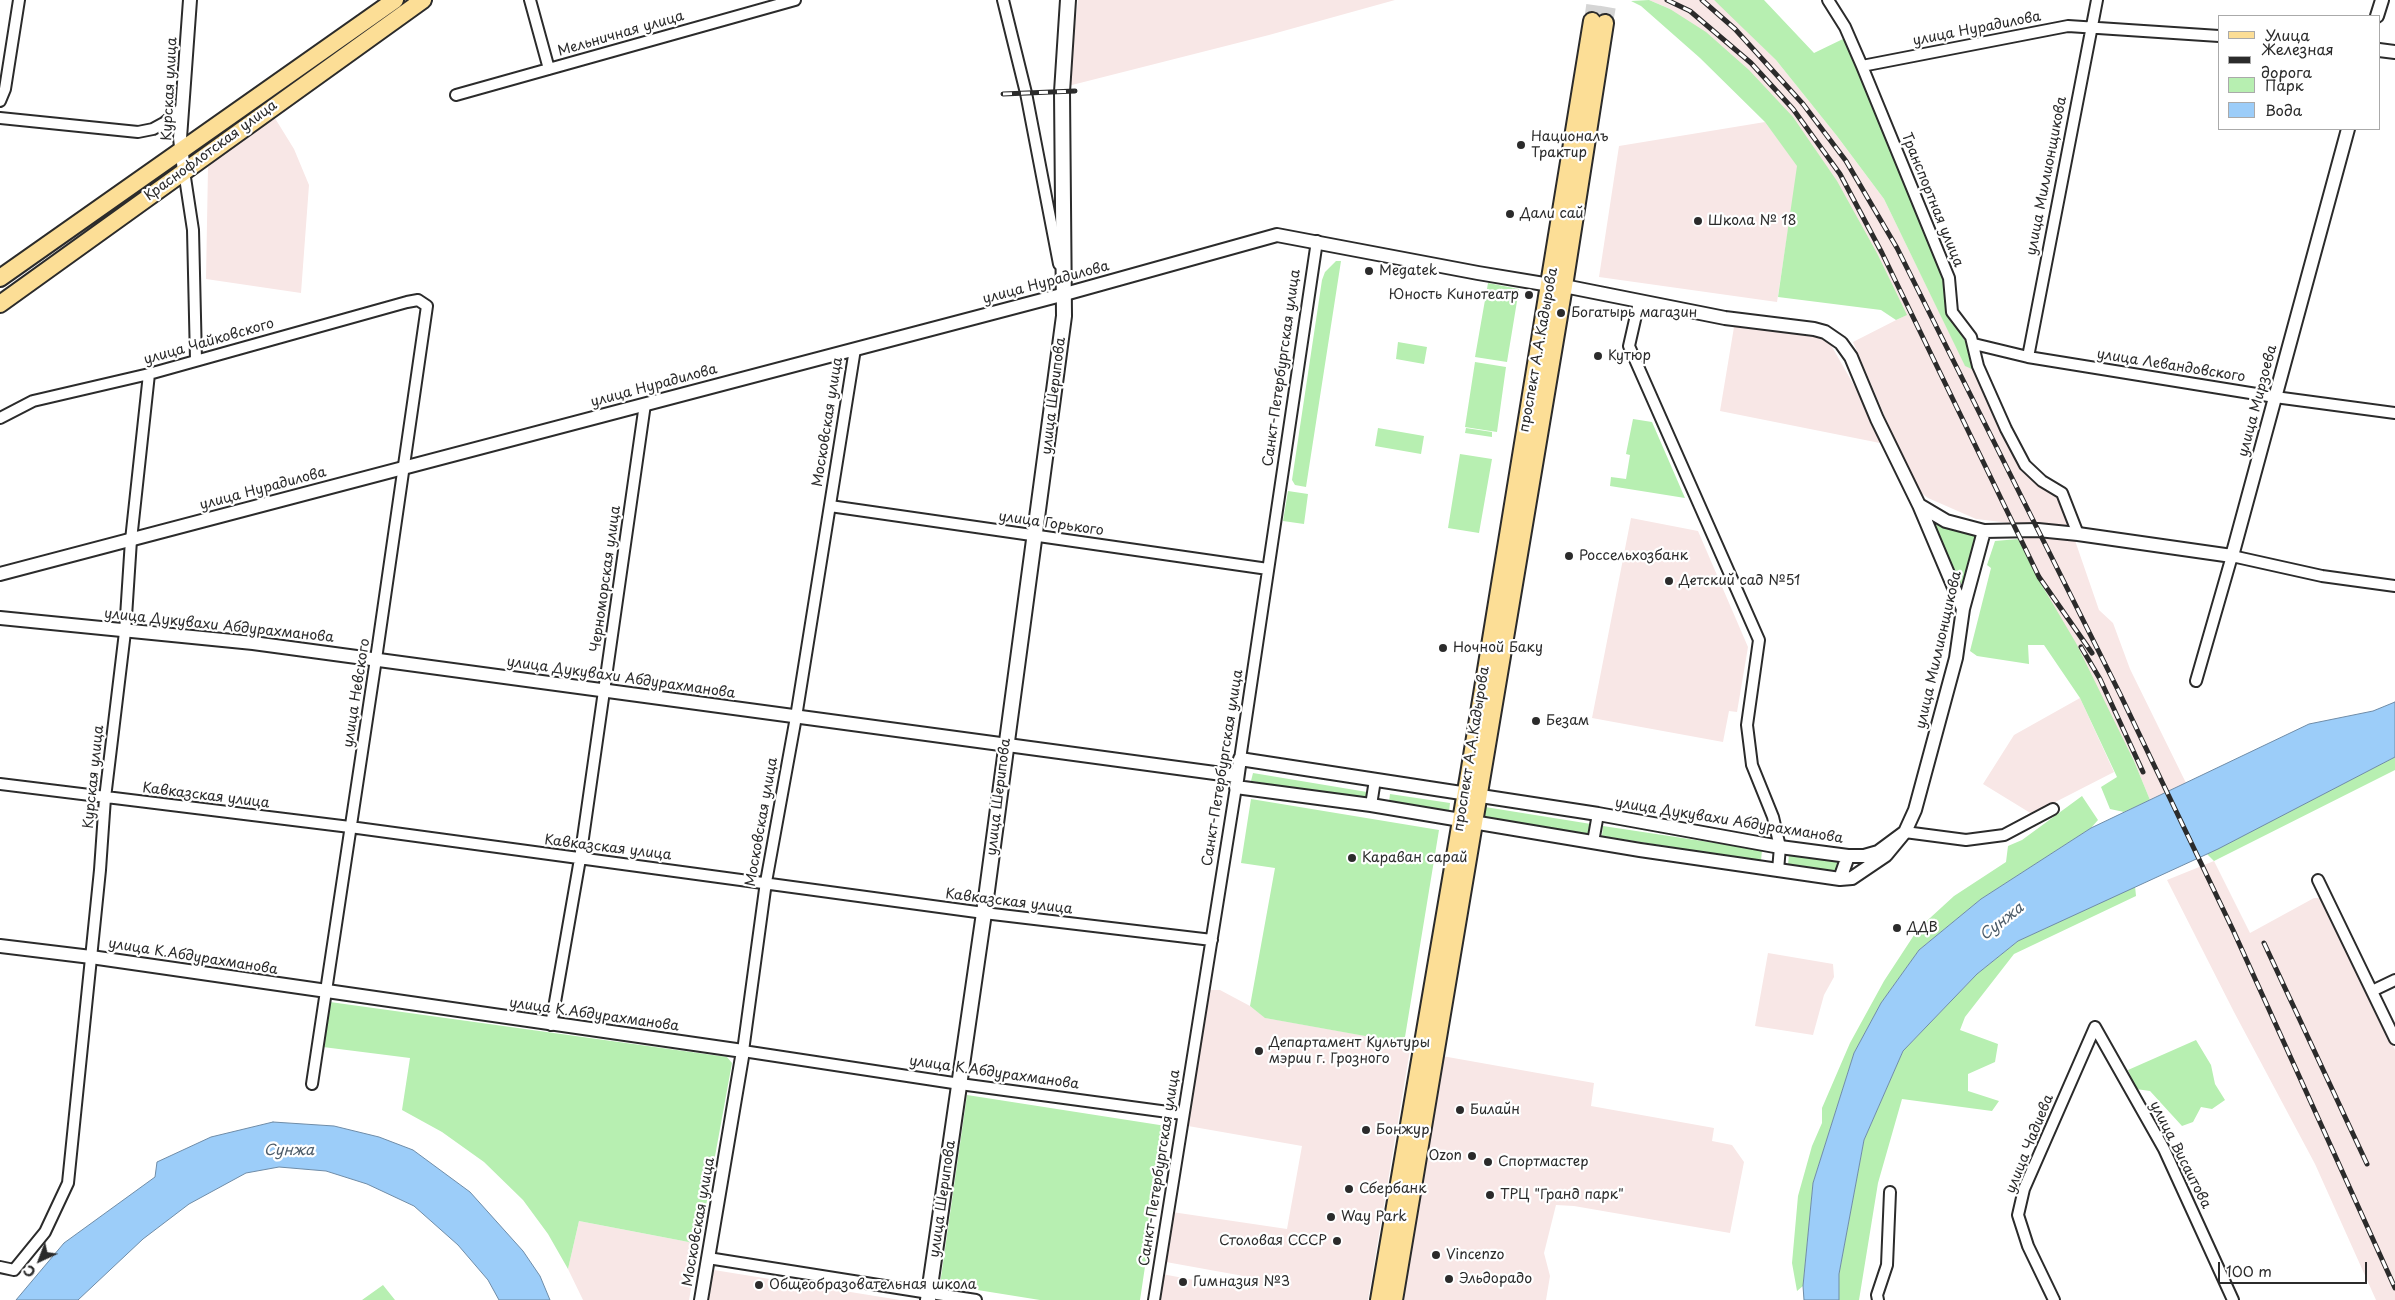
<!DOCTYPE html>
<html>
<head>
<meta charset="utf-8">
<style>
	body { margin:0 }
	#map { position:relative; width:2395px; height:1300px; overflow:hidden; background:#fff; font-family:"Playpen Sans",sans-serif }
	canvas { display:block }
	.legend { position:absolute; left:2218px; top:15px; width:162px; height:115px; box-sizing:border-box; background:#fff; border:1px solid #aaa; margin:0; padding:6px 9px; list-style:none; font-size:15px; color:#2b2b2b }
	.legend li { display:flex; align-items:center; gap:10px; height:25px }
	.legend b { width:25px; border:1px solid #aaa }
	.north { position:absolute; left:15px; top:1235px; width:50px; height:50px; -webkit-text-stroke:4px #fff; paint-order:stroke; rotate:223deg; font-size:14px; font-weight:700; line-height:20px; text-align:center; color:#2b2b2b }
	.north::after { content:''; display:block; margin:auto; width:18px; height:22px; background:#2b2b2b; clip-path:polygon(50% 0,100% 100%,50% 72%,0 100%) }
	.scale { position:absolute; left:2218px; top:1262px; width:149px; height:22px; box-sizing:border-box; border:2px solid #2b2b2b; border-top:0; padding-left:6px; font-size:15px; line-height:18px; white-space:nowrap; color:#2b2b2b; -webkit-text-stroke:4px #fff; paint-order:stroke }
</style>
</head>
<body>
<div id="map">
<canvas width="2395" height="1300"></canvas>
<ul class="legend">
<li><b style="height:6px;background:#fcde96"></b>Улица</li>
<li><b style="height:6px;background:#2b2b2b"></b>Железная дорога</li>
<li><b style="height:14px;background:#b7efb1"></b>Парк</li>
<li><b style="height:14px;background:#9ccdf9"></b>Вода</li>
</ul>
<div class="north">С</div>
<div class="scale">100 m</div>
</div>
<script>
const ctx = document.querySelector('canvas').getContext('2d');
ctx.lineJoin = 'round';
function paint(path, color) { ctx.fillStyle = color; ctx.fill(path, 'evenodd'); }
const shape = rows => new Path2D(rows.map(r => 'M' + r).join(''));
function stroke(path, color, width, dash) { ctx.strokeStyle = color; ctx.lineWidth = width; ctx.lineCap = dash ? 'butt' : 'round'; ctx.setLineDash(dash || []); ctx.stroke(path); }
function write(font, color, halo, rows, align = 'center') {
  ctx.font = font + ' "Playpen Sans",sans-serif'; ctx.lineWidth = 4.5; ctx.setLineDash([]); ctx.textBaseline = 'middle'; ctx.strokeStyle = halo; ctx.fillStyle = color; for (const [text, x, y, turn = 0] of rows) {
    ctx.save(); ctx.translate(x, y); ctx.rotate((+turn || 0) * Math.PI / 180); ctx.textAlign = isNaN(turn) ? turn : align; if (halo) ctx.strokeText(text, 0, 0); ctx.fillText(text, 0, 0); ctx.restore();
  }
}
paint(shape([
	[1078,0,1395,0,1269,35,1068,86],
	[1649,0,1714,0,1725,9,1776,60,1837,136,1884,199,1965,365,1974,370,2022,468,2060,497,2099,610,2113,623,2130,669,2186,783,2150,800,2134,761,2010,523,1976,519,1928,498,1916,489,1853,342,1906,315,1878,255,1670,9],
	[273,115,294,149,309,185,301,293,206,279,208,167],
	[1765,122,1798,166,1777,302,1599,277,1619,146],
	[1738,326,1817,336,1831,345,1868,410,1880,443,1720,411,1734,327],
	[1631,518,1698,531,1748,647,1737,712,1729,711,1723,742,1592,718],
	[2080,698,2114,772,2032,814,1983,784,2014,735],
	[2214,861,2250,933,2314,898,2322,898,2395,1050,2395,1300,2376,1300,2315,1164,2234,1012,2167,880],
	[1768,953,1833,964,1834,977,1824,995,1813,1035,1755,1026],
	[1209,990,1220,990,1250,1006,1266,1018,1411,1044,1368,1300,1158,1300,1162,1274,1248,1290,1249,1277,1166,1262,1172,1212,1287,1229,1302,1146,1188,1126],
	[1442,1056,1594,1083,1591,1106,1714,1128,1712,1141,1732,1145,1744,1162,1730,1233,1574,1206,1556,1205,1544,1253,1550,1276,1546,1300,1398,1300],
	[579,1221,699,1244,689,1300,583,1300,568,1269],
	[714,1270,900,1300,708,1300]
]), '#f8e7e6');
paint(shape([
	[1649,0,1670,9,1706,32,1749,70,1793,117,1837,181,1878,255,1907,315,1896,320,1881,310,1778,297,1797,166,1765,122,1700,58,1641,6,1631,1],
	[1714,0,1764,0,1814,53,1845,38,1944,279,1948,314,1969,347,1974,370,1965,366,1884,199,1837,136,1776,60],
	[1336,261,1341,261,1306,487,1295,485,1292,480,1322,280,1325,272],
	[1488,283,1519,289,1507,362,1475,357],
	[1398,342,1427,347,1424,364,1396,359],
	[1475,362,1506,367,1497,432,1465,427],
	[1633,419,1652,422,1685,498,1610,486,1611,477,1626,479,1630,455,1626,454],
	[1378,428,1424,436,1421,454,1375,446],
	[1466,428,1492,432,1492,437,1465,433],
	[1460,454,1492,459,1479,533,1448,528],
	[1288,491,1308,494,1304,524,1283,521],
	[1919,505,1984,531,1963,609],
	[2018,539,2037,577,2076,643,2134,761,2150,800,2124,812,2110,809,2101,787,2117,777,2080,698,2044,645,2028,645,2029,664,1977,656,1970,651,1991,568,1987,565,1995,541],
	[2395,757,2395,770,2214,861,2207,854],
	[1253,773,1367,792,1366,799,1251,781],
	[1390,794,1450,803,1449,812,1389,802],
	[2082,796,2098,820,2091,828,1981,899,1919,950,1881,1003,1854,1053,1813,1183,1803,1286,1797,1291,1792,1263,1798,1196,1812,1146,1822,1123,1822,1108,1850,1043,1884,981,1918,929,1954,896,2006,862,2008,846,2022,840],
	[1251,799,1439,830,1404,1043,1265,1018,1250,1006,1275,868,1241,863],
	[1485,807,1591,824,1589,835,1484,818],
	[1603,826,1762,850,1761,861,1602,836],
	[1789,854,1839,862,1838,872,1788,865],
	[2135,886,2136,896,2014,954,1965,1017,1960,1030,1998,1044,1995,1062,1968,1074,1968,1091,1999,1101,1992,1111,1902,1099,1878,1183,1859,1300,1839,1300,1839,1274,1864,1140,1903,1051,1977,974,2018,941],
	[330,1002,727,1057,732,1063,699,1244,579,1221,568,1269,548,1234,523,1200,484,1162,442,1132,402,1110,410,1058,323,1047],
	[2196,1040,2211,1065,2215,1084,2225,1100,2212,1109,2201,1107,2193,1122,2182,1126,2150,1091,2136,1089,2128,1070],
	[967,1095,1166,1126,1140,1300,1040,1300,940,1284],
	[383,1285,395,1300,362,1300]
]), '#b7efb1');
const water = shape([
	[2395,702,2395,757,2218,849,2018,941,1977,974,1903,1051,1864,1140,1839,1274,1839,1300,1804,1300,1803,1286,1813,1183,1854,1053,1881,1003,1919,950,1981,899,2091,828,2309,724,2373,711,2395,702],
	[273,1122,334,1126,379,1137,413,1150,470,1192,523,1251,540,1276,550,1300,499,1300,488,1280,458,1245,414,1206,367,1184,326,1171,279,1167,246,1173,189,1204,143,1239,78,1300,16,1300,64,1243,155,1177,157,1162,211,1137,273,1122]
]);
paint(water, '#9ccdf9');
stroke(water, '#6f8ca7', 1);
stroke(shape([
	[1592,21,1595,0],
	[1605,23,1609,0]
]), '#d5d5d5', 16, [16, 8]);
const minor = shape([
	[530,0,549,69],
	[1003,0,1026,93,1059,264],
	[1828,0,1845,27,1862,66,1949,278,1952,312,1971,337,1978,366,2006,429,2025,465,2042,481,2062,493,2078,534],
	[1862,66,2068,26,2219,36],
	[456,95,795,0],
	[0,101,5,89,19,0],
	[0,118,138,132,153,129,164,123,182,108],
	[184,171,193,230,196,360],
	[1639,302,1629,346,1759,640,1747,725,1752,765,1773,817,1780,847,1778,870],
	[1974,344,2028,357,2275,397,2395,413],
	[855,349,796,717,766,882,743,1051,960,1084,1183,1114],
	[2028,357,2097,0],
	[0,418,33,401,149,374,407,302,418,300,427,306,376,659,312,1084],
	[830,506,1268,569],
	[2196,681,2232,556,2322,576,2395,586],
	[1240,759,1317,241],
	[0,784,350,827,984,913,1212,940],
	[1371,805,1375,780],
	[1905,832,1966,840,2004,835,2053,809],
	[1593,842,1598,814],
	[2318,880,2395,1039],
	[2372,991,2395,980],
	[551,1025,580,859,645,404],
	[2095,1027,2164,1149,2233,1300],
	[708,1258,929,1293],
	[0,1267,14,1270,45,1232,68,1183,100,870,105,798,125,632,131,540,149,374],
	[937,1294,976,1300],
	[1154,1300,1236,787],
	[1878,1300,1877,1295,1887,1265,1890,1192],
	[2054,1300,2028,1246,2018,1215,2024,1189,2095,1027]
]);
const tertiary = shape([
	[2377,16,2382,0],
	[2379,50,2395,52],
	[184,171,180,138,190,0],
	[1564,286,1725,318,1814,329,1825,332,1841,343,1851,357,1877,419,1919,505,1963,609],
	[1919,505,1946,521,1984,531,2038,530,2078,534,2232,556,2348,129],
	[0,574,1065,294,1277,235,1478,273,1550,285],
	[0,618,253,643,1237,776],
	[1905,832,1878,852,1864,856,1848,856,1780,847,1598,814,1240,759,1236,787,1371,805,1640,850,1840,879,1852,878,1886,855,1905,832,1915,810,1956,658,1963,609,1984,531],
	[1840,879,1848,856],
	[0,946,91,957,743,1051,701,1300]
]);
const secondary = shape([
	[928,1300,984,913,1064,316,1062,92,1068,0]
]);
const primary = shape([
	[0,278,395,0],
	[0,304,423,0],
	[1379,1300,1470,768,1592,21],
	[1394,1300,1564,286,1605,23]
]);
stroke(minor, '#2b2b2b', 14);
stroke(tertiary, '#2b2b2b', 16);
stroke(secondary, '#2b2b2b', 18);
stroke(primary, '#2b2b2b', 20);
stroke(minor, '#fff', 10);
stroke(tertiary, '#fff', 12);
stroke(secondary, '#fff', 14);
stroke(primary, '#fcde96', 16);
const rail = shape([
	[1667,0,1690,11,1751,63,1793,109,1840,174,1882,253,2039,577,2092,653],
	[1702,0,1735,29,1803,104,1846,161,1897,248,2120,694,2233,930,2395,1288],
	[1003,94,1075,91],
	[2081,647,2100,679,2143,772],
	[2264,943,2367,1164]
]);
stroke(rail, '#2b2b2b', 5);
stroke(rail, '#fff', 3, [9]);
for (const [x, y, r, color] of [
	[1521,145,5,"#2b2b2b"],
	[1510,214,5,"#2b2b2b"],
	[1698,221,5,"#2b2b2b"],
	[1369,271,5,"#2b2b2b"],
	[1529,295,5,"#2b2b2b"],
	[1561,313,5,"#2b2b2b"],
	[1598,356,5,"#2b2b2b"],
	[1569,556,5,"#2b2b2b"],
	[1669,581,5,"#2b2b2b"],
	[1443,648,5,"#2b2b2b"],
	[1536,721,5,"#2b2b2b"],
	[1352,858,5,"#2b2b2b"],
	[1897,928,5,"#2b2b2b"],
	[1259,1051,5,"#2b2b2b"],
	[1460,1110,5,"#2b2b2b"],
	[1366,1130,5,"#2b2b2b"],
	[1472,1156,5,"#2b2b2b"],
	[1488,1162,5,"#2b2b2b"],
	[1349,1189,5,"#2b2b2b"],
	[1490,1195,5,"#2b2b2b"],
	[1331,1217,5,"#2b2b2b"],
	[1337,1241,5,"#2b2b2b"],
	[1436,1255,5,"#2b2b2b"],
	[1449,1279,5,"#2b2b2b"],
	[1183,1282,5,"#2b2b2b"],
	[759,1285,5,"#2b2b2b"]
]) { const dot = new Path2D(); dot.arc(x, y, r, 0, 2 * Math.PI); ctx.fillStyle = color; ctx.fill(dot); stroke(dot, '#fff', 2); }
write('14px', '#2b2b2b', '#fff', [
	["улица Нурадилова",1977,29,-11],
	["Мельничная улица",621,34,-16],
	["Курская улица",170,89,-87],
	["Краснофлотская улица",211,151,-36],
	["улица Миллионщикова",2047,176,-79],
	["Транспортная улица",1932,200,68],
	["улица Нурадилова",1046,283,-15],
	["улица Чайковского",209,342,-16],
	["проспект А.А.Кадырова",1539,350,-80],
	["улица Левандовского",2171,366,9],
	["Санкт-Петербургская улица",1282,368,-82],
	["улица Нурадилова",654,386,-15],
	["улица Шерипова",1054,396,-83],
	["улица Мирзоева",2258,401,-75],
	["Московская улица",828,422,-81],
	["улица Нурадилова",263,489,-15],
	["улица Горького",1051,524,8],
	["Черноморская улица",606,579,-82],
	["улица Дукувахи Абдурахманова",219,626,6],
	["улица Миллионщикова",1939,650,-77],
	["улица Дукувахи Абдурахманова",621,678,8],
	["улица Невского",357,693,-81],
	["проспект А.А.Кадырова",1472,749,-81],
	["Санкт-Петербургская улица",1223,768,-81],
	["Курская улица",94,777,-84],
	["Кавказская улица",206,796,7],
	["улица Шерипова",999,797,-83],
	["улица Дукувахи Абдурахманова",1729,821,9],
	["Московская улица",762,822,-80],
	["Кавказская улица",608,848,7],
	["Кавказская улица",1009,902,7],
	["улица К.Абдурахманова",193,957,9],
	["улица К.Абдурахманова",594,1015,8],
	["улица К.Абдурахманова",994,1073,8],
	["улица Чадиева",2030,1144,-68],
	["улица Висаитова",2180,1155,63],
	["Санкт-Петербургская улица",1160,1168,-81],
	["улица Шерипова",943,1199,-82],
	["Московская улица",699,1222,-80]
]);
write('14px', '#2b2b2b', '#fff', [
	["Националъ",1531,137],
	["Трактир",1531,153],
	["Дали сай",1520,214],
	["Школа № 18",1708,221],
	["Megatek",1379,271],
	["Юность Кинотеатр",1519,295,"right"],
	["Богатырь магазин",1571,313],
	["Кутюр",1608,356],
	["Россельхозбанк",1579,556],
	["Детский сад №51",1679,581],
	["Ночной Баку",1453,648],
	["Безам",1546,721],
	["Караван сарай",1362,858],
	["ДДВ",1907,928],
	["Департамент Культуры",1269,1043],
	["мэрии г. Грозного",1269,1059],
	["Билайн",1470,1110],
	["Бонжур",1376,1130],
	["Ozon",1462,1156,"right"],
	["Спортмастер",1498,1162],
	["Сбербанк",1359,1189],
	["ТРЦ \"Гранд парк\"",1500,1195],
	["Way Park",1341,1217],
	["Столовая СССР",1327,1241,"right"],
	["Vincenzo",1446,1255],
	["Эльдорадо",1459,1279],
	["Гимназия №3",1193,1282],
	["Общеобразовательная школа",769,1285]
], 'left');
write('italic 15px', '#4d5c69', '#fff', [
	["Сунжа",2002,922,-38],
	["Сунжа",289,1151]
]);
</script>
</body>
</html>
